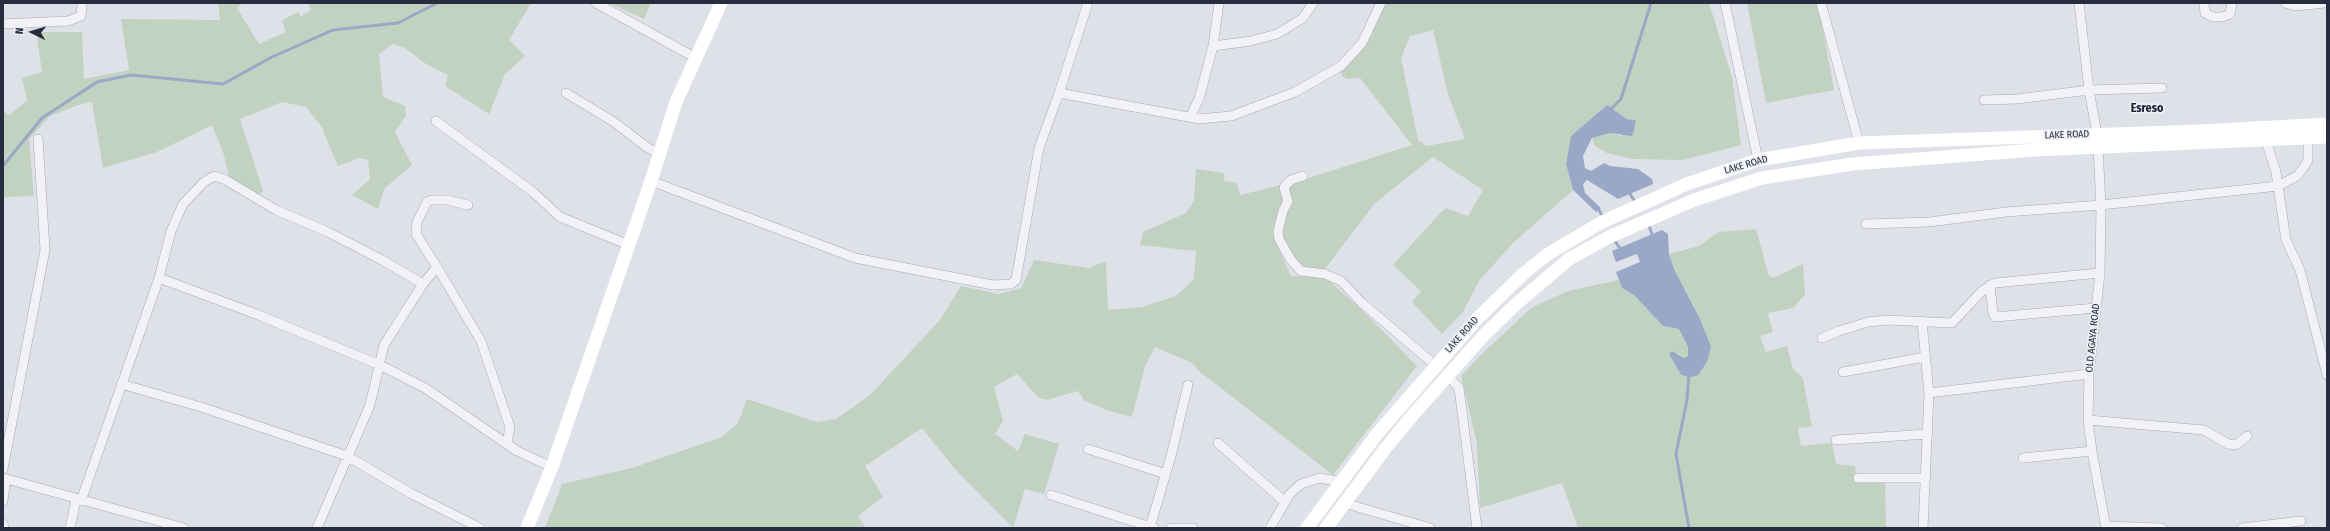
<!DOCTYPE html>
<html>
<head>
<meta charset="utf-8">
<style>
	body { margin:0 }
	#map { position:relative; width:2330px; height:531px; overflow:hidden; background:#dfe1e8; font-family:"Fira Sans Condensed",sans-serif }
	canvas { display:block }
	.frame { position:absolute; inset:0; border:4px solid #282c3f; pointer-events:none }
	.north { position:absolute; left:12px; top:12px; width:40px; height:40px; -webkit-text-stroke:3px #eef0f6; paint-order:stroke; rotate:275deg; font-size:11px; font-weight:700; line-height:16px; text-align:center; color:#282c3f }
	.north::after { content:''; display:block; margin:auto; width:14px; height:18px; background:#282c3f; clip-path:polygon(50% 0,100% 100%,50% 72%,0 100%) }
</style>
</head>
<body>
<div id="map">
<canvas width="2330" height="531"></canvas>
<div class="frame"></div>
<div class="north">N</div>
</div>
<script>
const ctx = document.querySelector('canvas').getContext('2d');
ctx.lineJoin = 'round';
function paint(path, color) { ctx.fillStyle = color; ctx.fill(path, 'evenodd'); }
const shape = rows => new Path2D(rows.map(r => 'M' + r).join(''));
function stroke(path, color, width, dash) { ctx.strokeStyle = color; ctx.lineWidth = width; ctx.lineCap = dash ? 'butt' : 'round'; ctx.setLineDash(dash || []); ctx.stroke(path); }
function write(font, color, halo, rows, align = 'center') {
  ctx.font = font + ' "Fira Sans Condensed",sans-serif'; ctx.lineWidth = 3.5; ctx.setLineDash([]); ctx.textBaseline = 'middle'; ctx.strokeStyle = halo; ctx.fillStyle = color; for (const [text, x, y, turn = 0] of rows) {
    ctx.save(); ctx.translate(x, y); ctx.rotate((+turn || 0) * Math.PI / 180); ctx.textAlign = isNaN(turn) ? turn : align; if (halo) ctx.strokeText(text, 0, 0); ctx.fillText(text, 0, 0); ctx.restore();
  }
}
paint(shape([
	[218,3,241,3,237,8,259,44,286,32,282,20,298,12,301,17,311,10,308,3,531,3,509,40,525,56,505,74,489,114,445,86,448,75,426,64,405,48,393,44,379,54,383,97,405,106,406,116,395,132,412,165,384,189,378,209,352,195,370,179,368,160,359,158,338,166,321,126,306,107,282,102,240,119,263,191,252,200,232,190,224,155,212,125,157,152,103,168,92,102,78,105,50,116,29,139,34,196,3,197,3,111,10,115,27,100,22,78,42,72,36,32,82,32,84,79,129,70,121,19,220,20],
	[609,3,651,3,644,19],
	[1378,3,1709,3,1732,77,1741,145,1683,160,1632,159,1607,153,1595,146,1592,138,1611,133,1621,136,1636,120,1627,119,1607,105,1571,136,1566,164,1573,190,1513,243,1479,281,1463,312,1442,334,1412,302,1421,291,1393,265,1445,208,1468,216,1483,190,1433,157,1375,203,1324,270,1302,267,1295,262,1281,236,1290,184,1412,145,1360,78,1347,79,1342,76,1341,68,1348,57,1373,35,1368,26],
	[1433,30,1448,94,1465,139,1426,146,1418,140,1401,58,1410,36],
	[1747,3,1818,3,1834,90,1766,103],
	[1196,169,1224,173,1224,181,1237,183,1240,195,1281,185,1285,202,1279,211,1274,230,1278,247,1291,276,1325,277,1364,312,1417,366,1333,475,1199,371,1192,363,1155,347,1145,366,1132,417,1106,410,1084,400,1078,391,1047,400,1039,398,1017,374,994,387,1003,421,995,434,1018,451,1025,434,1059,444,1044,494,1025,489,1013,528,954,468,922,428,865,466,883,497,858,516,866,528,545,528,562,484,632,468,722,437,738,423,747,399,817,422,836,419,869,396,940,320,961,286,998,294,1021,288,1034,260,1089,268,1106,261,1108,310,1142,307,1176,296,1194,279,1196,251,1140,245,1143,232,1186,213,1194,201],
	[1756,229,1769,276,1773,278,1803,264,1805,295,1793,308,1768,313,1773,332,1760,336,1766,352,1787,346,1793,369,1803,378,1812,427,1798,428,1801,446,1832,443,1836,464,1855,466,1856,480,1885,482,1886,528,1578,528,1562,483,1480,508,1477,444,1461,376,1481,355,1531,308,1568,291,1619,280,1622,288,1634,295,1663,326,1679,329,1688,347,1688,356,1684,358,1679,354,1669,354,1681,375,1711,346,1699,317,1674,269,1669,254,1699,246,1718,232]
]), '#c1d2c0');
paint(shape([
	[1607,105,1627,119,1636,120,1634,130,1632,136,1610,133,1592,138,1583,156,1585,168,1591,171,1604,163,1610,166,1638,169,1652,179,1653,184,1618,199,1587,180,1583,184,1585,193,1601,208,1596,212,1573,190,1566,164,1571,136],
	[1662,230,1668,234,1669,254,1674,269,1699,317,1711,346,1707,362,1698,375,1691,377,1681,375,1669,354,1672,351,1684,358,1688,356,1688,347,1679,329,1663,326,1634,295,1622,288,1616,272,1640,262,1637,254,1616,262,1612,251]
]), '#9aa8c8');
stroke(shape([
	[1610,110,1621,99,1651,3],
	[3,166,42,118,97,82,131,75,223,84,272,57,333,30,398,23,437,3],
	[1628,191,1636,203],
	[1597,207,1603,217],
	[1648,223,1653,237],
	[1613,238,1621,250],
	[1689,528,1676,454,1687,400,1689,374]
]), '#9aa8c8', 3);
const street = shape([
	[596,3,696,58],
	[1725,3,1758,160],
	[1821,3,1859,143],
	[2079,3,2089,90,2097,134],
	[2204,3,2205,13,2213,17,2222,17,2230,14,2232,3],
	[2285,3,2295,6,2325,3],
	[3,24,68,21,81,16,82,3],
	[1213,46,1251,41,1277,34,1303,18,1313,3],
	[566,93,614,122,648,148,660,154],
	[1059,93,1199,119,1231,116,1295,92,1341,66,1362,43,1381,3],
	[1984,100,2017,99,2089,90,2162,88],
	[1190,117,1199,99,1203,84,1213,46,1219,3],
	[436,121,533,192,560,217,629,245],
	[2308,139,2308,160,2304,167,2297,176,2278,186,2286,240,2300,270,2327,375],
	[2098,147,2101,205,2100,273,2089,374,2088,420,2092,451,2106,528],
	[1303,176,1291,180,1285,186,1284,188,1288,201,1283,211,1278,231,1279,239,1291,260,1301,271,1325,274,1341,281,1361,302,1435,365],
	[651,181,855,258,993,285,1011,284,1016,280,1039,148,1059,93,1088,3],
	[1866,224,1929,222,2006,212,2101,205,2278,186,2276,172,2266,141],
	[437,267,481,341,510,427,507,443],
	[159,278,256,314,380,365,425,388,517,451,552,467],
	[1990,285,1993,313,1995,317,2096,308],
	[1922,322,1929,393,1923,528],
	[1822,338,1839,331,1868,322,1887,320,1952,323,1982,291,1995,283,2100,273],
	[1843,372,1925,357],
	[1449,377,1459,388,1477,528],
	[121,384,201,407,347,456,410,493,480,528],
	[1929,393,2089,374],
	[2088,420,2204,430,2228,444,2236,445,2247,436],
	[1836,440,1928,434],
	[1218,443,1285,502],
	[1088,449,1166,474],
	[2023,458,2092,451],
	[3,469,45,250,38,139],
	[3,478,184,528],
	[1858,478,1926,478],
	[1051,495,1154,528],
	[3,501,6,479],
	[81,501,159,278,171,231,183,204,204,182,214,176,224,179,276,210,328,232,382,260,423,284],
	[1344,503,1430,528],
	[3,524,4,528],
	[2105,526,2162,528],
	[1150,527,1171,456,1188,385],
	[70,528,76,500],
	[317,528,370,405,384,345,423,284,437,267,416,234,417,222,427,202,431,200,447,200,468,205],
	[1171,528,1193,528],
	[1270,528,1290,494,1301,484,1320,478,1341,482],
	[2242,528,2301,521]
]);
stroke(street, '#a8abb5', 10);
stroke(street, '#f2f2f6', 9);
stroke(shape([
	[527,528,552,467,651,181,676,102,721,3],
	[1307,528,1377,434,1477,319,1523,274,1548,254,1602,222,1687,184,1758,160,1859,143,2200,131,2327,124],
	[1326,528,1385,449,1411,417,1485,334,1515,305,1569,259,1609,237,1694,200,1762,178,1853,164,2035,150,2327,137]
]), '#fff', 13);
write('10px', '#282c3f', '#eef0f6', [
	["LAKE ROAD",2067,135,-2],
	["LAKE ROAD",1746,165,-16],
	["LAKE ROAD",1462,335,-48],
	["OLD AGAYA ROAD",2093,338,-84]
]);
write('bold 12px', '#1a1e30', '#eef0f6', [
	["Esreso",2147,109]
]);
</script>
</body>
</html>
